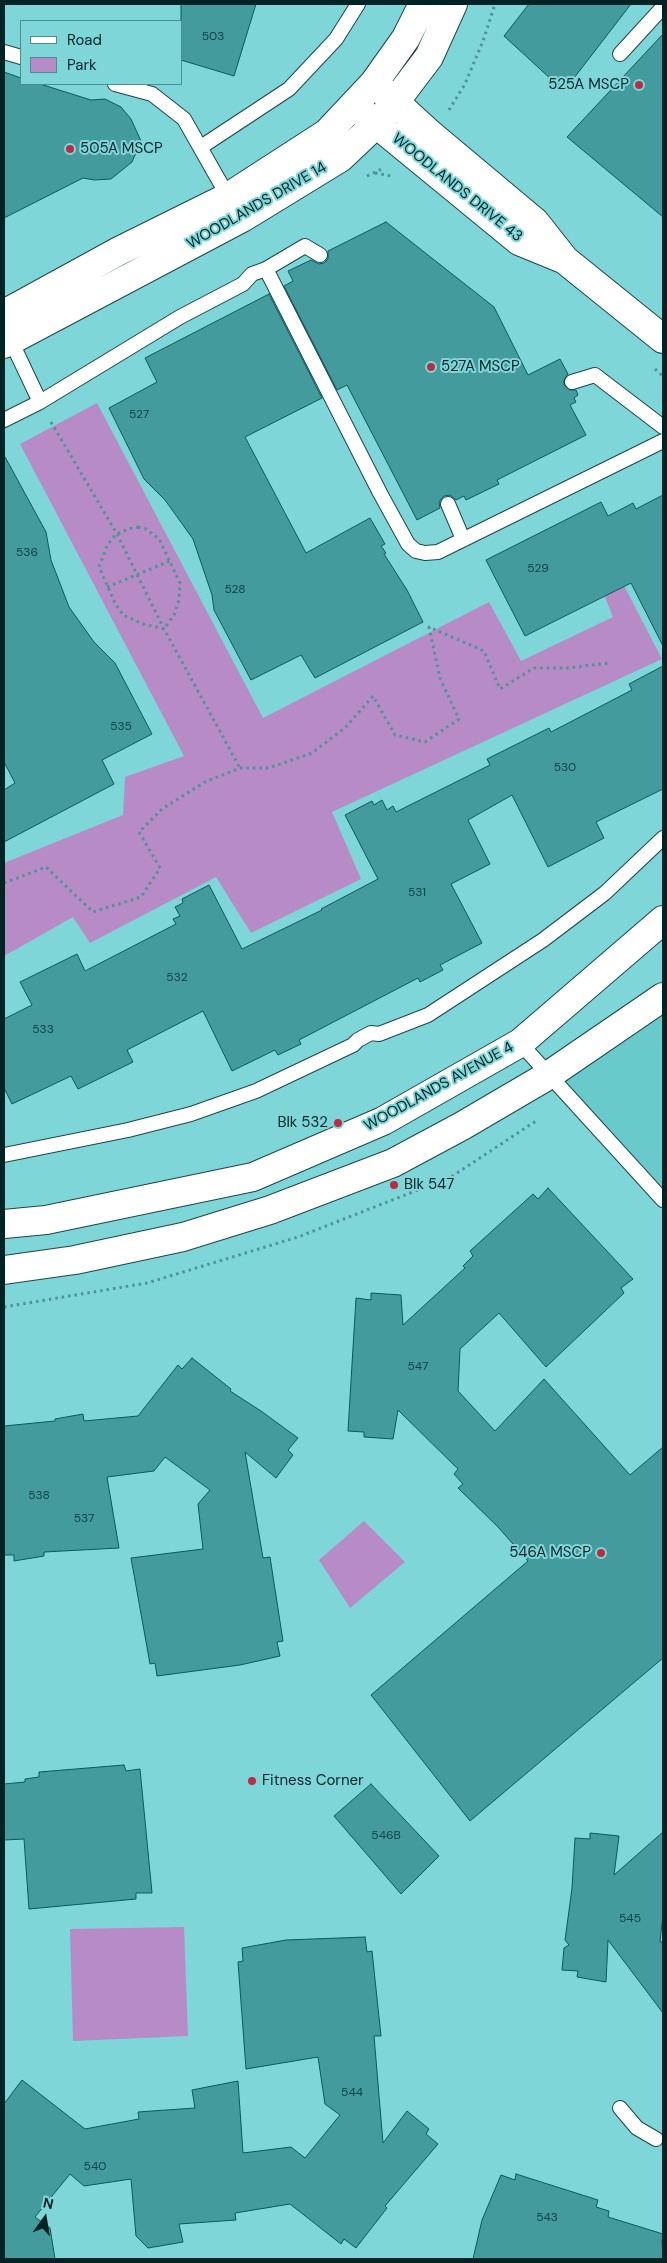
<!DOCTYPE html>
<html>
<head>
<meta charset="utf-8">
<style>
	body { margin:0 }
	#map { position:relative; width:667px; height:2263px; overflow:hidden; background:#7fd6d8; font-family:"DM Sans",sans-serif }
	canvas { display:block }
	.frame { position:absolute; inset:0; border:5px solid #002426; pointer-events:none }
	.legend { position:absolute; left:20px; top:20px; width:162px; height:65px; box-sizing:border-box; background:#7fd6d8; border:1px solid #4c8f91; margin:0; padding:6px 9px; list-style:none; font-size:15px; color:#002426 }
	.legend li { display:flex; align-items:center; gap:10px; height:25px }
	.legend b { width:25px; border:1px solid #4c8f91 }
	.north { position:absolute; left:20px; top:2193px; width:50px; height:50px; -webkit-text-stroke:4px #7fd6d8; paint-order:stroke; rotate:13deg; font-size:14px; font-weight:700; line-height:20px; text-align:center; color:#002426 }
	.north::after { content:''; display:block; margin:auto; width:18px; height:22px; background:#002426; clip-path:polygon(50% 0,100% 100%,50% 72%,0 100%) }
</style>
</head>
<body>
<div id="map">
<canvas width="667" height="2263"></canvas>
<div class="frame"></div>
<ul class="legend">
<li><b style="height:6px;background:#fff"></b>Road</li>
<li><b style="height:14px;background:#b78bc5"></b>Park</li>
</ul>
<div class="north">N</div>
</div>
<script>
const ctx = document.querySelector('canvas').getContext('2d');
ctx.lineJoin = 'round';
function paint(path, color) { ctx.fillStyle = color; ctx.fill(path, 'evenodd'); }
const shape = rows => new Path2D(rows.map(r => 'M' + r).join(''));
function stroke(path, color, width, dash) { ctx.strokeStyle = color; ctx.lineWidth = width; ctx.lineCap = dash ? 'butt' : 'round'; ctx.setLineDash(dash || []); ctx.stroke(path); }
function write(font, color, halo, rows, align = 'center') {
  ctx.font = font + ' "DM Sans",sans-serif'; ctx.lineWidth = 4; ctx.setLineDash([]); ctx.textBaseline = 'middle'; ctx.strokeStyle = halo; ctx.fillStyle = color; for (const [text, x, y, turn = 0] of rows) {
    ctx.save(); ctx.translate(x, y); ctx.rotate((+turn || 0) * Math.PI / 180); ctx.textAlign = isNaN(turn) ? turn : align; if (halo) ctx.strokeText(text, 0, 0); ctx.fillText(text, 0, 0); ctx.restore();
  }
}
paint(shape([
	[663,998,663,1199,550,1075]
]), '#69cacc');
paint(shape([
	[97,403,263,718,489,602,521,661,613,617,599,582,618,574,662,659,332,812,361,879,251,933,216,877,90,943,73,917,4,956,4,863,123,815,125,777,184,756,20,444],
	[364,1521,405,1562,350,1608,319,1560],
	[184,1927,188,2036,73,2041,70,1929]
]), '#b78bc5');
const building = shape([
	[181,4,256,4,234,76,181,60,181,4],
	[529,4,631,4,564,91,504,36,529,4],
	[663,34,663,217,567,137,663,34],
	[4,72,21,78,21,84,40,84,91,100,105,99,121,107,131,119,141,141,132,162,111,179,94,180,83,178,4,218,4,72],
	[386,222,494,307,528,375,560,359,568,374,564,380,564,385,570,390,576,390,578,395,574,398,576,402,570,405,586,435,497,480,499,484,466,500,464,496,456,500,450,495,444,496,439,502,440,508,417,520,347,385,337,390,284,286,293,281,288,271,311,260,319,264,324,263,328,259,328,251,386,222],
	[269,294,322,398,245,437,306,553,370,518,385,544,381,546,386,553,384,554,407,590,423,622,315,678,301,655,251,680,214,610,212,595,193,539,165,500,144,479,109,408,157,382,145,358,269,294],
	[4,455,46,532,51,560,69,607,94,642,115,663,152,734,102,760,114,784,4,842,4,790,15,783,4,762,4,455],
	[663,495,663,646,631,583,525,636,486,560,601,502,608,516,633,503,636,509,663,495],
	[663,666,663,789,596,822,604,838,548,867,512,795,468,820,490,864,451,884,482,943,440,965,443,970,420,982,418,978,299,1040,301,1044,278,1055,275,1050,232,1071,203,1011,127,1050,133,1062,78,1089,71,1076,12,1104,4,1088,4,1019,32,1005,20,982,77,954,85,971,176,924,173,919,180,916,175,907,183,903,182,899,209,885,242,949,322,910,321,909,378,879,345,815,372,801,374,805,382,800,387,810,393,806,396,812,490,765,487,759,549,728,551,732,632,690,629,684,663,666],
	[548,1188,633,1279,621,1288,624,1293,546,1367,499,1313,460,1349,458,1391,495,1431,544,1379,630,1475,663,1447,663,1658,470,1821,371,1695,528,1561,498,1527,458,1488,463,1484,454,1474,458,1469,398,1410,393,1439,364,1437,364,1432,348,1431,356,1298,371,1300,371,1293,401,1295,403,1325,465,1268,463,1266,473,1256,470,1251,533,1194,538,1199,548,1188],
	[192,1358,231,1389,230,1391,261,1411,298,1438,288,1450,293,1455,276,1478,245,1452,263,1558,270,1557,283,1641,277,1642,280,1656,240,1665,157,1676,155,1663,150,1664,131,1558,203,1549,198,1504,210,1490,165,1457,154,1471,107,1477,119,1548,44,1552,44,1556,14,1561,14,1555,4,1555,4,1426,55,1421,55,1419,83,1414,84,1421,138,1416,178,1365,182,1369,192,1358],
	[124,1765,126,1771,140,1769,152,1893,136,1893,136,1899,29,1909,24,1839,4,1840,4,1784,25,1782,25,1779,39,1777,39,1772,124,1765],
	[371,1784,439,1856,401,1894,334,1816,371,1784],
	[663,1832,663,1914,660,1942,663,1942,663,2013,608,1940,606,1982,577,1977,578,1971,562,1970,564,1948,569,1945,565,1940,566,1933,572,1888,575,1838,590,1839,590,1833,619,1836,614,1875,663,1832],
	[365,1937,367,1952,372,1951,381,2036,374,2036,383,2143,407,2111,429,2129,426,2134,438,2144,385,2206,387,2208,356,2248,344,2239,341,2244,290,2204,235,2213,236,2220,179,2224,183,2242,148,2248,136,2236,131,2179,84,2186,70,2174,35,2217,50,2228,55,2259,4,2259,4,2104,22,2080,85,2129,139,2119,138,2112,195,2108,192,2090,238,2081,243,2153,291,2147,305,2158,340,2115,325,2104,318,2057,246,2069,238,1962,243,1961,242,1948,286,1940,365,1937],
	[516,2174,598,2200,596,2207,609,2211,608,2217,663,2234,662,2241,663,2259,473,2259,482,2220,501,2175,515,2180,516,2174]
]);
paint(building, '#439b9e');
stroke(building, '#0d585a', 1);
const lane = shape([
	[4,52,21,57],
	[620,54,663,7],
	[115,84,152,94,184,119,230,200],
	[201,147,289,89,336,39,358,4],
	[266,269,380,493,408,544,416,551,425,553,438,552,663,441],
	[4,326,40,402],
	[572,382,595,375,663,427],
	[4,420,40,402,180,317,243,284,252,274,266,269,305,246,320,255],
	[448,504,463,539],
	[520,1043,663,1200],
	[4,1155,128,1130,191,1114,256,1091,353,1045,358,1040,371,1033,379,1034,428,1015,543,940,605,893,663,838],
	[620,2108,637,2128,656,2139]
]);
const street = shape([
	[383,91,430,134,535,222,565,260,663,339],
	[363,113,519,241,563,259],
	[4,314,119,251,228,197,327,133,374,83,406,38,423,4],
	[4,344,242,218,340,158,377,123,395,102,429,57,453,4]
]);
const secondary = shape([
	[4,1224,46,1220,253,1177,383,1121,520,1043,663,920],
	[4,1270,75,1260,183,1237,270,1210,393,1163,462,1126,549,1075,663,997]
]);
stroke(lane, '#1a484a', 16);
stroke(street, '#1a484a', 30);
stroke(secondary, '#1a484a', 30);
stroke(shape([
	[449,110,465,84,483,41,495,4],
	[375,173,391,176],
	[367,176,384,168],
	[655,369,663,376],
	[51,422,117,534,164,629,240,768],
	[138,527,146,529,159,539,180,583,179,600,174,615,164,629,143,624,123,615,115,603,99,567,107,546,115,535,128,529,138,527],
	[107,587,170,561],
	[4,883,46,867,93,912,141,897,160,868,139,832,162,809,205,782,240,768,269,768,312,753,346,727,373,696,395,735,425,742,459,719,440,678,429,627,484,651,500,689,534,668,568,668,609,663],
	[4,1307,147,1283,298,1237,451,1177,536,1121]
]), '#4f9395', 3, [2.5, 4]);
stroke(lane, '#fff', 14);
stroke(street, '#fff', 28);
stroke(secondary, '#fff', 28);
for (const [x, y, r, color] of [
	[639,85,5,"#bc2b41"],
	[70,149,5,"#bc2b41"],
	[431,367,5,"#bc2b41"],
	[338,1123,5,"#bc2b41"],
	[394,1185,5,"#bc2b41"],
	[601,1553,5,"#bc2b41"],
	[252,1781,5,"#bc2b41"]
]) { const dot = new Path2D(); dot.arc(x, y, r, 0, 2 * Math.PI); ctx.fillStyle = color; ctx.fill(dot); stroke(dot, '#7fd6d8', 2); }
write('12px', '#114244', null, [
	["503",213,37],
	["527",139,415],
	["536",27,553],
	["529",538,569],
	["528",235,590],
	["535",121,727],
	["530",565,768],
	["531",417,893],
	["532",177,978],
	["533",43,1030],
	["547",418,1367],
	["538",39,1496],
	["537",84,1519],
	["546B",386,1836],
	["545",630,1919],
	["544",352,2093],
	["540",95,2167],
	["543",547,2218]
]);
write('15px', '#002426', '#7fd6d8', [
	["525A MSCP",629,85,"right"],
	["505A MSCP",80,149],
	["527A MSCP",441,367],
	["Blk 532",328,1123,"right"],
	["Blk 547",404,1185],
	["546A MSCP",591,1553,"right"],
	["Fitness Corner",262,1781]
], 'left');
write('15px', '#002426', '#7fd6d8', [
	["WOODLANDS DRIVE 43",457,188,39],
	["WOODLANDS DRIVE 14",257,206,-30],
	["WOODLANDS AVENUE 4",439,1087,-29]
]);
</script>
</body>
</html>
